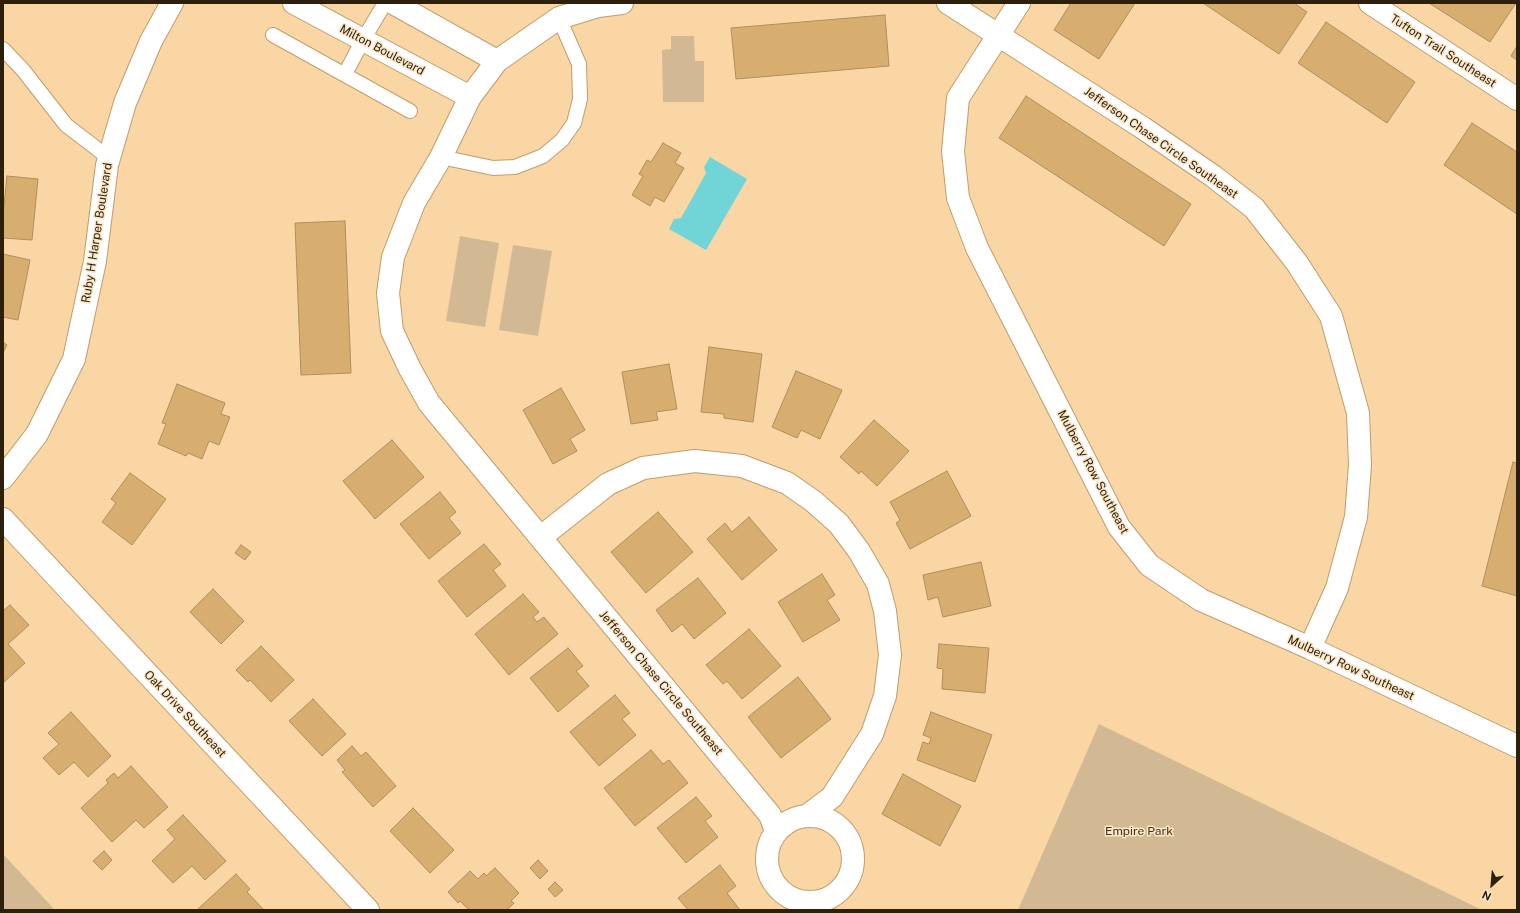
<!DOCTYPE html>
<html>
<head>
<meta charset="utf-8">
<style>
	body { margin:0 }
	#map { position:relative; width:1520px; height:913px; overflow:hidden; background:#f9d6a3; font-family:"Public Sans",sans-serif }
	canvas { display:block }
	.frame { position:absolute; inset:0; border:4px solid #2c1f0b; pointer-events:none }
	.north { position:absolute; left:1472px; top:865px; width:40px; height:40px; -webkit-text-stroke:3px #fbe6c8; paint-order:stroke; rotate:206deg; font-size:11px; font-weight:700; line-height:16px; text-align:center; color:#2c1f0b }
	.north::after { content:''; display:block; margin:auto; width:14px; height:18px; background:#2c1f0b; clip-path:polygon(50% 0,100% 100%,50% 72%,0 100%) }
</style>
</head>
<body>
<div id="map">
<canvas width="1520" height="913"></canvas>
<div class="frame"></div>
<div class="north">N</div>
</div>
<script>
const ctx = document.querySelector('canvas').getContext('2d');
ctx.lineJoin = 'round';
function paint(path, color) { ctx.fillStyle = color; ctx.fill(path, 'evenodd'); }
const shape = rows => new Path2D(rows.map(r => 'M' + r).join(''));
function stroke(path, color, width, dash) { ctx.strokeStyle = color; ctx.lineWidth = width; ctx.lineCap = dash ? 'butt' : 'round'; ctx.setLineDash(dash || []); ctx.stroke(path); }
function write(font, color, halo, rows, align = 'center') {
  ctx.font = font + ' "Public Sans",sans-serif'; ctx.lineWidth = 3; ctx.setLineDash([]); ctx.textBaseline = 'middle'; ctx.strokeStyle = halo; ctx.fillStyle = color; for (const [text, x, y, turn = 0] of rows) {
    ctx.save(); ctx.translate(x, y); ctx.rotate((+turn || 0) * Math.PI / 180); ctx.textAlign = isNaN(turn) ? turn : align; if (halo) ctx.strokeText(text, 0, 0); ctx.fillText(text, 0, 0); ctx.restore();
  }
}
paint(shape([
	[671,36,694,36,695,61,704,61,704,102,663,102,662,50,671,49],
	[460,236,499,243,485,327,446,321],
	[513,245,552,251,538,336,499,330],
	[1099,724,1482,910,1018,910],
	[3,854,55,910,3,910]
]), '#d2b994');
paint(shape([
	[710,157,747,179,706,250,669,229,674,219,681,218,706,173,704,167]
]), '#71d4d6');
const building = shape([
	[1071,3,1135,3,1099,59,1054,30,1071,3],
	[1203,3,1294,3,1307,12,1279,54,1203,3],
	[1429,3,1516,3,1490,42,1429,3],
	[885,15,889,66,736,79,731,28,885,15],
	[1326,22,1415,82,1387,123,1298,63,1326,22],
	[1517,46,1517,60,1511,56,1517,46],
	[1026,96,1191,204,1164,246,999,138,1026,96],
	[1472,123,1517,152,1517,214,1444,165,1472,123],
	[663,143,681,153,675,163,684,168,664,202,655,197,650,206,632,195,643,176,639,174,647,160,651,162,663,143],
	[7,176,38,179,32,240,3,238,3,215,7,176],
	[345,221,351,373,301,375,295,223,345,221],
	[3,254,30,260,18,320,3,317,3,254],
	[3,342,7,345,3,353,3,342],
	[709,347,762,354,753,422,724,418,724,414,701,412,709,347],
	[669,364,677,409,656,412,658,420,631,424,622,372,669,364],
	[796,371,842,390,820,439,801,430,797,438,772,427,796,371],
	[177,384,225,403,221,414,230,417,219,445,209,441,202,459,188,453,186,456,158,444,166,424,162,423,177,384],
	[561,388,585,430,570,439,577,451,553,464,523,410,561,388],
	[874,420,909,451,877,486,861,471,859,474,840,457,874,420],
	[392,440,424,477,375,519,343,481,392,440],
	[1513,462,1517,463,1517,596,1482,586,1513,462],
	[947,471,971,516,910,549,896,523,900,520,890,502,947,471],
	[130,473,166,499,132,545,102,522,116,503,111,499,130,473],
	[440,492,456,512,449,518,461,533,429,559,400,524,440,492],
	[658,512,693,552,646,593,611,552,658,512],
	[749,517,777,550,742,580,707,539,725,523,732,532,749,517],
	[484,544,501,564,493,570,506,586,467,617,438,581,484,544],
	[241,545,251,552,245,560,235,553,241,545],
	[981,562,991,606,943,617,938,597,928,600,923,575,981,562],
	[822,574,835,595,827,600,840,620,803,642,778,602,822,574],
	[698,578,726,613,694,639,682,624,672,632,656,610,698,578],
	[213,589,244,621,221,644,190,612,213,589],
	[523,594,539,612,533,617,537,622,544,617,558,634,509,675,475,634,523,594],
	[10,605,29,625,8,644,25,663,3,683,3,611,10,605],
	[749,629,781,666,742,699,727,681,723,684,706,665,749,629],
	[939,644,989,648,985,693,942,689,943,669,937,668,939,644],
	[261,646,294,680,271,702,250,680,248,682,236,670,261,646],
	[568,648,583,666,576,671,589,686,558,712,530,678,568,648],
	[798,677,831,719,781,758,748,717,798,677],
	[615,695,630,713,622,719,636,735,599,766,570,732,615,695],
	[313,699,346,734,322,756,289,721,313,699],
	[71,712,111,756,88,777,74,762,59,775,43,758,59,744,48,733,71,712],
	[931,712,992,735,975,782,917,760,923,742,929,744,931,738,923,735,931,712],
	[352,746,361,756,366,752,396,786,373,807,342,772,345,770,337,760,352,746],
	[651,750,663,764,669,760,688,783,635,826,604,788,651,750],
	[131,766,168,807,144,828,136,820,112,842,81,808,108,783,106,780,114,773,118,778,131,766],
	[903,774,961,806,940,846,882,814,903,774],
	[696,797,712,816,705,821,718,837,686,863,657,828,696,797],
	[413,808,454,850,430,873,390,831,413,808],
	[183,815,226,861,205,880,192,866,173,883,152,861,175,839,167,830,183,815],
	[104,851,112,860,102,870,93,861,104,851],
	[538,860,548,871,540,879,530,868,538,860],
	[720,865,736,886,727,893,740,910,688,910,678,898,720,865],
	[495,868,519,893,511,901,514,903,507,910,469,910,460,901,458,903,448,892,470,871,478,879,484,873,486,876,495,868],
	[236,874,250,889,247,892,264,910,200,910,198,909,236,874],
	[555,882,563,890,555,897,548,889,555,882]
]);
paint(building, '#d8ae70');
stroke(building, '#af8e5d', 1);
const lane = shape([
	[273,35,410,111],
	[3,49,23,70,66,125,109,158],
	[345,74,363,40,385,3],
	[441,157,493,168,515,167,543,156,562,140,574,123,580,99,579,64,559,18]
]);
const street = shape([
	[294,3,470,97],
	[393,3,497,61],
	[622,3,598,6,559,18,497,61,470,97,441,157,414,203,393,257,388,293,392,331,410,369,429,403,770,815,776,831],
	[948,3,1143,128,1213,176,1254,208,1297,263,1331,316,1358,413,1360,465,1356,517,1337,588,1310,648],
	[1019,3,958,98,953,151,958,198,977,248,1119,527,1149,565,1201,600,1310,648,1517,746],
	[1370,3,1517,99],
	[3,519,368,910],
	[541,537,608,484,643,468,695,461,742,466,787,483,813,501,839,524,859,551,878,584,885,611,890,655,885,696,872,734,832,797,808,815],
	'767 859a43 43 0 1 1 86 0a43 43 0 1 1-86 0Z'
]);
const secondary = shape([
	[3,478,37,434,74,359,95,261,107,165,125,103,151,41,172,3]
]);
stroke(lane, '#bf9e6c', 16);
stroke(street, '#bf9e6c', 24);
stroke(secondary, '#bf9e6c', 24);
stroke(lane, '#fff', 14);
stroke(street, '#fff', 22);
stroke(secondary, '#fff', 22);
write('12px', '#2c1f0b', '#fbe6c8', [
	["Milton Boulevard",382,50,28],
	["Tufton Trail Southeast",1443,51,33],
	["Jefferson Chase Circle Southeast",1161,143,35],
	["Ruby H Harper Boulevard",97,233,-81],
	["Mulberry Row Southeast",1093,472,62],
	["Mulberry Row Southeast",1351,668,25],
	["Jefferson Chase Circle Southeast",661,683,50],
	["Oak Drive Southeast",185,714,47]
]);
write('12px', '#433115', '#fbe6c8', [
	["Empire Park",1139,831]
]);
</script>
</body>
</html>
